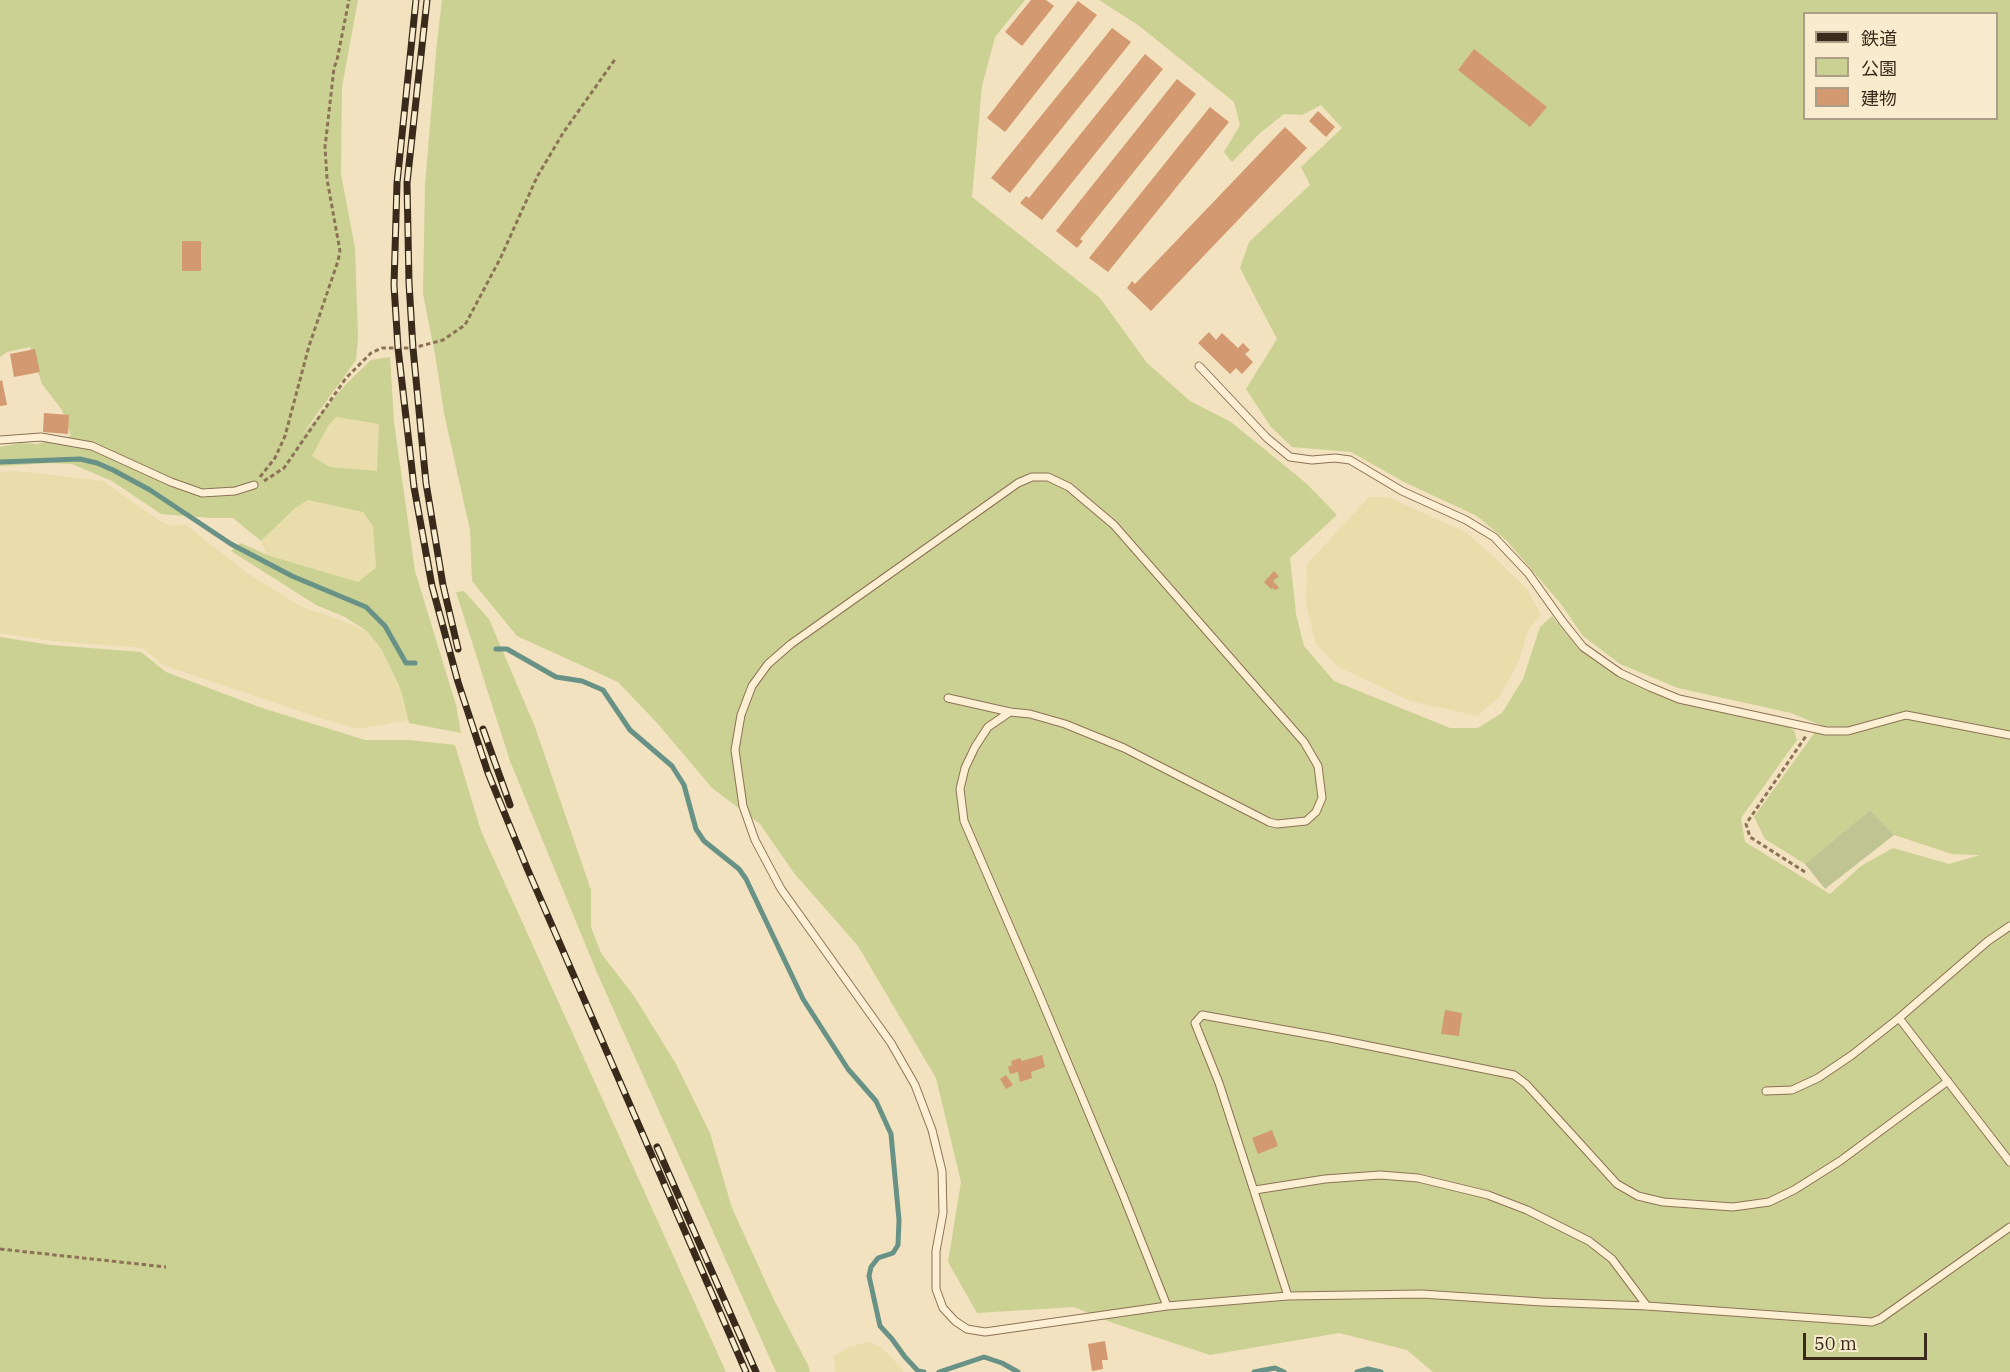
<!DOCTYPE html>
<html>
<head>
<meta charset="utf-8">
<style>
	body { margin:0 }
	#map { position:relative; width:2010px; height:1372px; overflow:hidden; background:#f2e2bf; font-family:"IBM Plex Serif","Noto Sans JP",serif }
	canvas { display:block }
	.legend { position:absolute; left:1803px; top:12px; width:195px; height:108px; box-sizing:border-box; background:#f8eccf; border:2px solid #ac9e87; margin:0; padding:8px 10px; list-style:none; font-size:18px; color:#3a2a1b }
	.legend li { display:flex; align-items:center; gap:12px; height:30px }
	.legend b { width:30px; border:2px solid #ac9e87 }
	.scale { position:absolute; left:1803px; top:1333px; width:124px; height:27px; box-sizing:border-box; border:3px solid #3a2a1b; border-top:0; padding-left:8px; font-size:18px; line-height:21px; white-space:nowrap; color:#3a2a1b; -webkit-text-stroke:4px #f8eccf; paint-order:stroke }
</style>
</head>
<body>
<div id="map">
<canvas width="2010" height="1372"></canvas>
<ul class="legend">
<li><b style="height:8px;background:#3a2a1b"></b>鉄道</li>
<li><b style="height:16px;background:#cad192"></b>公園</li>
<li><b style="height:16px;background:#d39971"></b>建物</li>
</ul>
<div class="scale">50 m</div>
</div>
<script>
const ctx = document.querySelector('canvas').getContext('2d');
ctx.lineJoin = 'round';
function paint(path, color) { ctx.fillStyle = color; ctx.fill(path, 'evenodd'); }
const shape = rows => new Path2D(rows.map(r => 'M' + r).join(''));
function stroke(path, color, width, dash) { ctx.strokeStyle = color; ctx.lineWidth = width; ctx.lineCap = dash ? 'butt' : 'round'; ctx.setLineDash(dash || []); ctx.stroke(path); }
paint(shape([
	[336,417,379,423,378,472,330,467,312,455,328,426],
	[16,471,103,481,163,523,175,526,185,524,247,573,302,607,338,619,367,631,382,650,401,690,408,720,359,729,320,718,163,665,143,648,52,641,0,633,0,472],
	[1369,497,1388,497,1465,532,1493,556,1527,589,1541,615,1528,630,1518,663,1499,697,1477,716,1410,701,1337,666,1316,644,1306,605,1307,564],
	[308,500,363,512,373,526,376,569,358,582,267,555,261,541,295,508],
	[869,1342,882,1348,905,1372,835,1372,834,1356,849,1347]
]), '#e8ddab');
paint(shape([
	[0,0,358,0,342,87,341,174,355,248,358,337,356,360,302,435,347,383,371,360,390,357,394,422,415,571,456,705,461,733,409,723,401,690,382,650,367,631,345,617,316,605,231,551,241,543,267,555,358,582,376,568,373,526,363,512,308,500,295,508,261,541,233,518,212,518,161,514,112,481,72,464,52,463,0,466,0,447,21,443,37,444,71,436,62,410,42,384,30,347,7,352,0,357],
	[336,417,379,424,377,471,330,467,312,456,328,426],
	[442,0,1025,0,995,37,982,86,972,197,1100,298,1147,363,1190,401,1231,422,1306,483,1337,515,1290,558,1296,614,1304,646,1334,681,1450,728,1478,728,1502,713,1523,679,1540,627,1552,616,1579,649,1609,669,1638,684,1784,725,1794,730,1797,740,1741,818,1745,842,1830,894,1861,866,1893,848,1949,864,1980,855,1952,854,1894,835,1870,810,1805,864,1765,839,1754,817,1820,725,1791,713,1678,688,1620,664,1583,636,1561,604,1507,541,1477,516,1404,482,1351,452,1292,447,1271,427,1246,389,1277,339,1240,268,1249,242,1310,185,1301,167,1342,128,1321,105,1302,115,1284,114,1259,134,1232,162,1224,152,1240,125,1234,102,1138,25,1099,0,2010,0,2010,1372,1433,1372,1407,1350,1339,1333,1210,1355,1113,1323,1074,1307,977,1313,948,1262,961,1182,936,1078,858,946,794,873,760,824,712,788,658,724,618,682,517,636,472,581,470,530,444,413,435,354,423,294,425,185,437,42],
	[1804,14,1996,14,1996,118,1804,118],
	[464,591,489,619,535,727,591,890,591,927,601,953,634,996,676,1064,710,1133,732,1208,773,1298,808,1365,810,1372,776,1372,598,975,510,761,456,592],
	[0,637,51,645,141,652,166,672,262,708,365,740,409,740,455,745,481,831,726,1372,0,1372]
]), '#cad192');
paint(shape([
	[1870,810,1894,835,1825,889,1805,864]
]), '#bfc492');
stroke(shape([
	[0,462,80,459,97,463,113,470,150,490,231,544,292,576,366,607,385,626,406,663,415,663],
	[496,649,507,649,556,677,582,681,603,690,630,730,672,766,684,785,696,829,704,841,739,869,746,879,803,999,848,1069,876,1101,891,1134,899,1220,898,1245,893,1253,878,1258,871,1267,869,1276,880,1326,892,1339,905,1357,918,1371,924,1372],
	[939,1372,984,1357,1002,1363,1018,1372],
	[1254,1372,1275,1368,1284,1372],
	[1357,1372,1368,1369,1381,1372]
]), '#699287', 5);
paint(shape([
	[1031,0,1046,0,1054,6,1022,46,1005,32],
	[1078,1,1097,15,1005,132,987,118],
	[1112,28,1131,42,1010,193,991,178],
	[1474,49,1547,107,1530,127,1458,70],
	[1145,54,1163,69,1042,220,1020,203,1026,196,1029,198],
	[1177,79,1196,94,1080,239,1083,241,1077,248,1056,231],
	[1210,107,1229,122,1108,272,1089,258],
	[1318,111,1335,127,1326,137,1309,121],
	[1285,127,1307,148,1151,311,1127,288,1132,281,1135,284],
	[182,241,201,241,201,271,182,271],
	[1209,332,1216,340,1222,333,1238,348,1243,343,1250,350,1245,354,1253,362,1242,374,1236,368,1230,374,1198,343],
	[35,349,40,372,14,377,10,354],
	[2,380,7,405,0,406,0,381],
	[44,413,69,415,68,434,43,432],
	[1274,571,1279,576,1273,581,1279,588,1275,590,1273,588,1271,589,1264,582],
	[1445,1010,1462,1013,1459,1036,1441,1034],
	[1042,1055,1045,1067,1031,1072,1032,1078,1020,1082,1018,1072,1010,1074,1008,1067,1012,1065,1011,1061,1020,1058,1022,1061],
	[1006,1075,1013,1085,1006,1089,1000,1079],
	[1272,1130,1278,1146,1258,1154,1252,1138],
	[1105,1341,1108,1360,1102,1360,1103,1369,1092,1371,1088,1344]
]), '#d39971');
const service = shape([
	[1199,366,1267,438,1290,457,1312,460,1335,458,1350,460,1402,491,1466,520,1494,537,1528,573,1563,622,1583,647,1620,673,1650,687,1679,699,1826,731,1848,731,1906,715,2010,735],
	[0,440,41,437,92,446,171,482,202,493,235,491,254,485],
	[948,698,1010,712,1030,714,1065,724,1124,748,1269,822,1277,824,1306,821,1316,812,1322,798,1318,766,1304,742,1114,525,1069,487,1048,477,1032,477,1018,483,791,644,768,664,752,686,741,715,735,750,743,806,755,840,781,889,891,1043,915,1085,932,1130,942,1171,943,1213,936,1251,936,1289,943,1308,955,1321,967,1329,985,1332,1167,1306,1288,1296,1422,1294,1542,1302,1647,1306,1872,1322,1880,1319,2010,1227],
	[1010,712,988,727,975,747,965,768,960,789,964,821,1039,994,1123,1195,1167,1306],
	[2010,926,1988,941,1899,1018,2010,1162],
	[1766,1091,1792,1090,1818,1078,1852,1055,1899,1018],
	[1255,1190,1325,1179,1380,1175,1418,1178,1488,1195,1527,1210,1589,1241,1612,1259,1647,1306],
	[1288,1296,1219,1083,1195,1023,1202,1015,1330,1038,1514,1075,1526,1084,1617,1184,1638,1196,1663,1202,1733,1207,1769,1202,1794,1190,1840,1161,1948,1081]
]);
stroke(service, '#8c7256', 9);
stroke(shape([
	[260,477,275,458,285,436,309,346,338,261,340,251,327,179,325,147,334,68,337,60,349,0],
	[264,481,284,468,346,378,371,353,382,348,413,348,443,340,465,325,501,257,537,177,563,133,616,58],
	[1805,872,1750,837,1746,824,1806,736],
	[0,1249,166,1267]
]), '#8c7256', 3, [4.5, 3]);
stroke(service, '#fcefd3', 7);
const rail = shape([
	[416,0,397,183,394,285,398,348,414,487,432,586,458,682,488,773,527,868,746,1372],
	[427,0,407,183,409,283,413,348,426,483,443,585,458,649],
	[483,729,510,805],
	[657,1147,756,1372]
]);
stroke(rail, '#3a2a1b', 7);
stroke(rail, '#f8eccf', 4.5, [14]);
</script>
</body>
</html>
